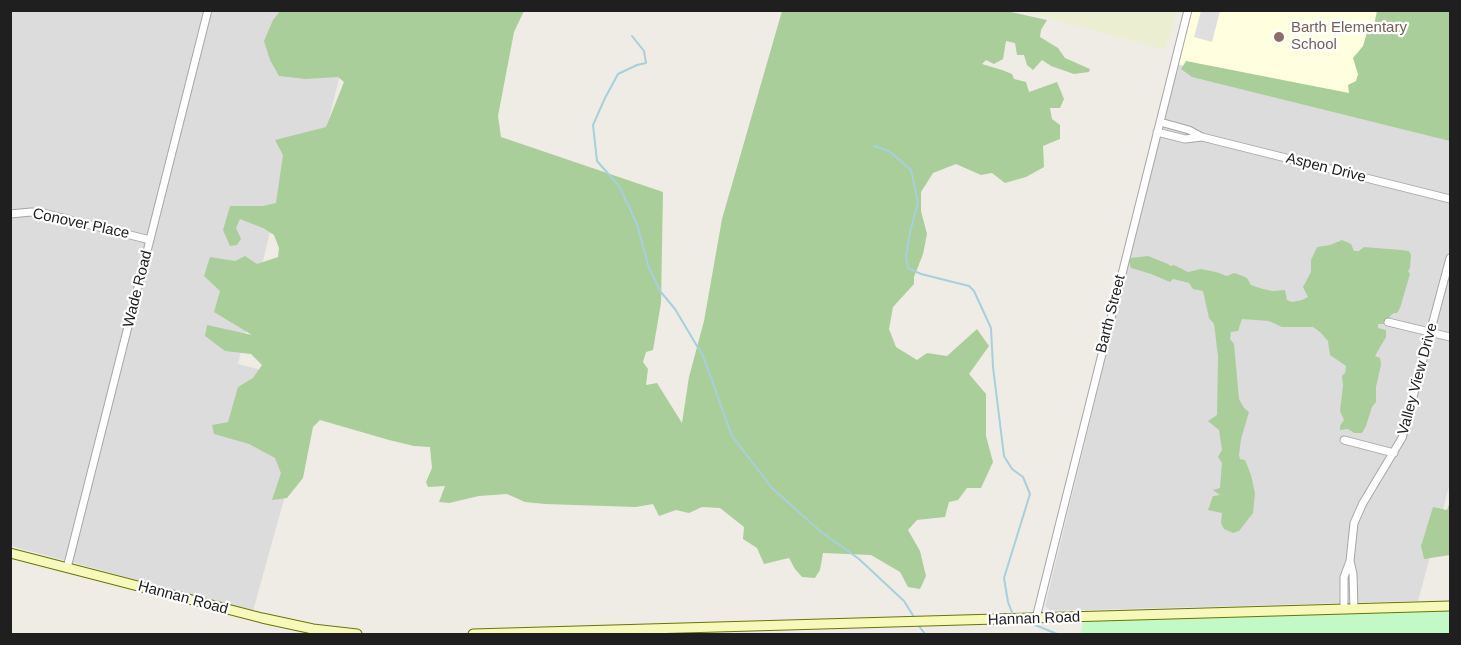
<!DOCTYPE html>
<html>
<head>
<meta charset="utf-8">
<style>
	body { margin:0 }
	#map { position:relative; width:1461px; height:645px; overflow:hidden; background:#efece5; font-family:Arial,sans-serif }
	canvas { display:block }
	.frame { position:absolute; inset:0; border:12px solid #1f1f1f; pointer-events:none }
</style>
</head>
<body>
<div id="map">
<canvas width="1461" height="645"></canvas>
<div class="frame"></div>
</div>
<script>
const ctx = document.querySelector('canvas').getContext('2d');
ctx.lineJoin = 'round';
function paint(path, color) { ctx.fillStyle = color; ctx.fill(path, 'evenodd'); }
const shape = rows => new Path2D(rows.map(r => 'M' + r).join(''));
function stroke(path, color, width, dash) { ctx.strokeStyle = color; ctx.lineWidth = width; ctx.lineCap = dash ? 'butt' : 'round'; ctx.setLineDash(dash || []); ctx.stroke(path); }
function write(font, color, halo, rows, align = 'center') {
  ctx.font = font + ' Arial,sans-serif'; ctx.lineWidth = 4.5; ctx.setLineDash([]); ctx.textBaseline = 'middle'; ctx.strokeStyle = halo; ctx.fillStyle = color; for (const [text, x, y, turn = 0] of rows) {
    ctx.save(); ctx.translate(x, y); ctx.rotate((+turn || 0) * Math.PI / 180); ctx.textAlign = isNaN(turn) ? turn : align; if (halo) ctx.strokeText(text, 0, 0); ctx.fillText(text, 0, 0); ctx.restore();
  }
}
paint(shape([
	[10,11,356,11,327,127,293,137,238,364,316,384,253,611,11,546],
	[1177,64,1450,131,1450,483,1418,601,1051,611,1045,606]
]), '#dddcdc');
paint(shape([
	[1190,11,1381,11,1357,108,1177,64]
]), '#ffffdf');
paint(shape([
	[1024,11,1176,11,1169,38,1165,48,1161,49]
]), '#eceed1');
paint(shape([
	[281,10,524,11,514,32,498,116,501,137,663,192,661,303,653,350,646,352,643,362,648,369,646,385,657,383,682,423,689,377,704,321,722,219,782,11,1002,10,1047,20,1041,30,1040,37,1058,48,1065,58,1090,69,1089,72,1074,74,1051,66,1042,60,1033,70,1027,65,1024,55,1017,55,1015,43,1006,41,1003,59,994,64,986,60,982,64,1002,70,1012,74,1014,79,1026,82,1029,92,1057,82,1064,99,1060,108,1050,108,1052,119,1060,125,1060,139,1043,146,1044,167,1026,177,1005,183,992,173,981,175,956,164,933,173,921,192,921,211,927,234,923,254,914,277,914,284,893,307,889,329,896,347,917,360,927,353,947,356,977,329,989,346,969,374,986,394,986,436,993,462,981,488,967,488,958,500,949,502,945,517,917,520,908,530,920,551,926,576,920,589,908,587,900,572,871,555,823,553,820,570,815,578,802,577,795,569,789,558,764,564,757,548,743,539,744,527,720,508,702,507,689,513,676,510,659,516,653,504,636,507,545,504,525,502,507,494,479,496,449,503,439,502,445,486,428,487,426,482,432,468,430,447,414,446,389,440,320,420,313,427,303,478,287,498,272,500,281,473,275,458,249,444,214,434,212,425,228,422,238,387,253,378,262,365,251,354,225,351,205,336,207,325,252,335,214,312,220,291,204,276,210,257,235,261,245,256,257,264,278,257,279,248,274,235,263,228,240,219,236,228,241,239,237,245,230,246,223,230,230,206,263,206,276,203,283,155,275,140,326,127,344,82,338,77,306,79,279,76,270,60,264,41,273,20],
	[1377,11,1450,11,1450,141,1192,77,1181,69,1186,61,1349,93,1348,85,1356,81,1358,74,1353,58,1363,46,1368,29,1374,25],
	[1342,240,1351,244,1354,251,1359,251,1364,247,1401,250,1409,251,1411,255,1410,268,1408,271,1410,274,1400,308,1397,313,1394,313,1390,316,1389,324,1378,324,1378,328,1386,330,1386,337,1375,356,1380,358,1381,365,1376,387,1376,402,1372,407,1366,426,1362,433,1354,433,1348,429,1340,430,1340,426,1344,420,1340,411,1343,386,1342,376,1345,373,1346,366,1330,355,1328,341,1320,332,1313,327,1282,327,1269,321,1242,319,1238,331,1231,332,1230,339,1234,344,1239,399,1244,408,1249,412,1241,439,1239,455,1240,459,1245,460,1251,475,1255,493,1253,513,1239,531,1233,533,1224,529,1221,523,1222,513,1208,510,1213,496,1220,495,1213,490,1220,488,1222,463,1218,457,1222,450,1219,430,1208,421,1217,415,1218,356,1214,324,1209,318,1203,291,1193,289,1189,283,1173,279,1170,282,1151,274,1131,268,1129,262,1131,258,1148,256,1168,264,1170,266,1174,265,1188,272,1201,269,1216,272,1227,276,1234,273,1240,275,1247,278,1251,285,1263,289,1273,291,1285,290,1287,300,1292,302,1302,300,1308,297,1303,287,1311,272,1311,260,1317,247,1330,245],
	[1450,502,1450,555,1424,559,1421,546,1433,507,1447,510]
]), '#aace9a');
paint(shape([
	[1450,609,1450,634,1081,634,1083,621]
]), '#c3f9c7');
paint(shape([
	[1201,11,1220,11,1212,42,1194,37]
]), '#dfdfdf');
stroke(shape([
	[632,36,644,51,646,63,637,65,618,74,605,98,593,125,597,161,619,186,637,224,648,265,660,291,675,309,703,356,732,436,772,488,820,531,859,559,904,601,914,617],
	[874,146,889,151,911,170,918,203,910,232,906,258,908,268,921,274,969,286,974,291,991,328,993,367,1004,456,1012,469,1023,477,1030,494,1004,578,1008,602,1013,615],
	[1028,622,1057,634],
	[919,626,925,634]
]), '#a6d0dc', 2);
const street = shape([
	[1160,122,1189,130,1202,137,1450,199],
	[1157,132,1185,139,1202,137],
	[10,214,31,212,43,213,150,240],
	[1388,322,1450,337],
	[1344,440,1394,453],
	[67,568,208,10],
	[1344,609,1344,577,1350,561],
	[1354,609,1353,574,1350,561,1354,523,1363,503,1402,438,1450,258],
	[1036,618,1188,10]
]);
const secondary = shape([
	[10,553,262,618,313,629,357,634],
	[473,634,1450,606]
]);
stroke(street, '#a6a6a6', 9);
stroke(secondary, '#697506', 11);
stroke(street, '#fff', 7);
stroke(secondary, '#f6f9ba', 9);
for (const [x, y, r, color] of [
	[1279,37,6,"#8d6e63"]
]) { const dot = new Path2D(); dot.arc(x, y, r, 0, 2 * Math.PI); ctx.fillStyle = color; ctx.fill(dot); stroke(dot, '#fff', 2); }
write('15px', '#785e54', '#fff', [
	["Barth Elementary",1291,28],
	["School",1291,45]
], 'left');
write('15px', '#1f1f1f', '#fff', [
	["Aspen Drive",1326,168,14],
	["Conover Place",81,224,12],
	["Wade Road",138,289,-76],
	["Barth Street",1111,314,-76],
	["Valley View Drive",1418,379,-75],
	["Hannan Road",183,598,15],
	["Hannan Road",1034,619,-2]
]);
</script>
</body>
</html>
